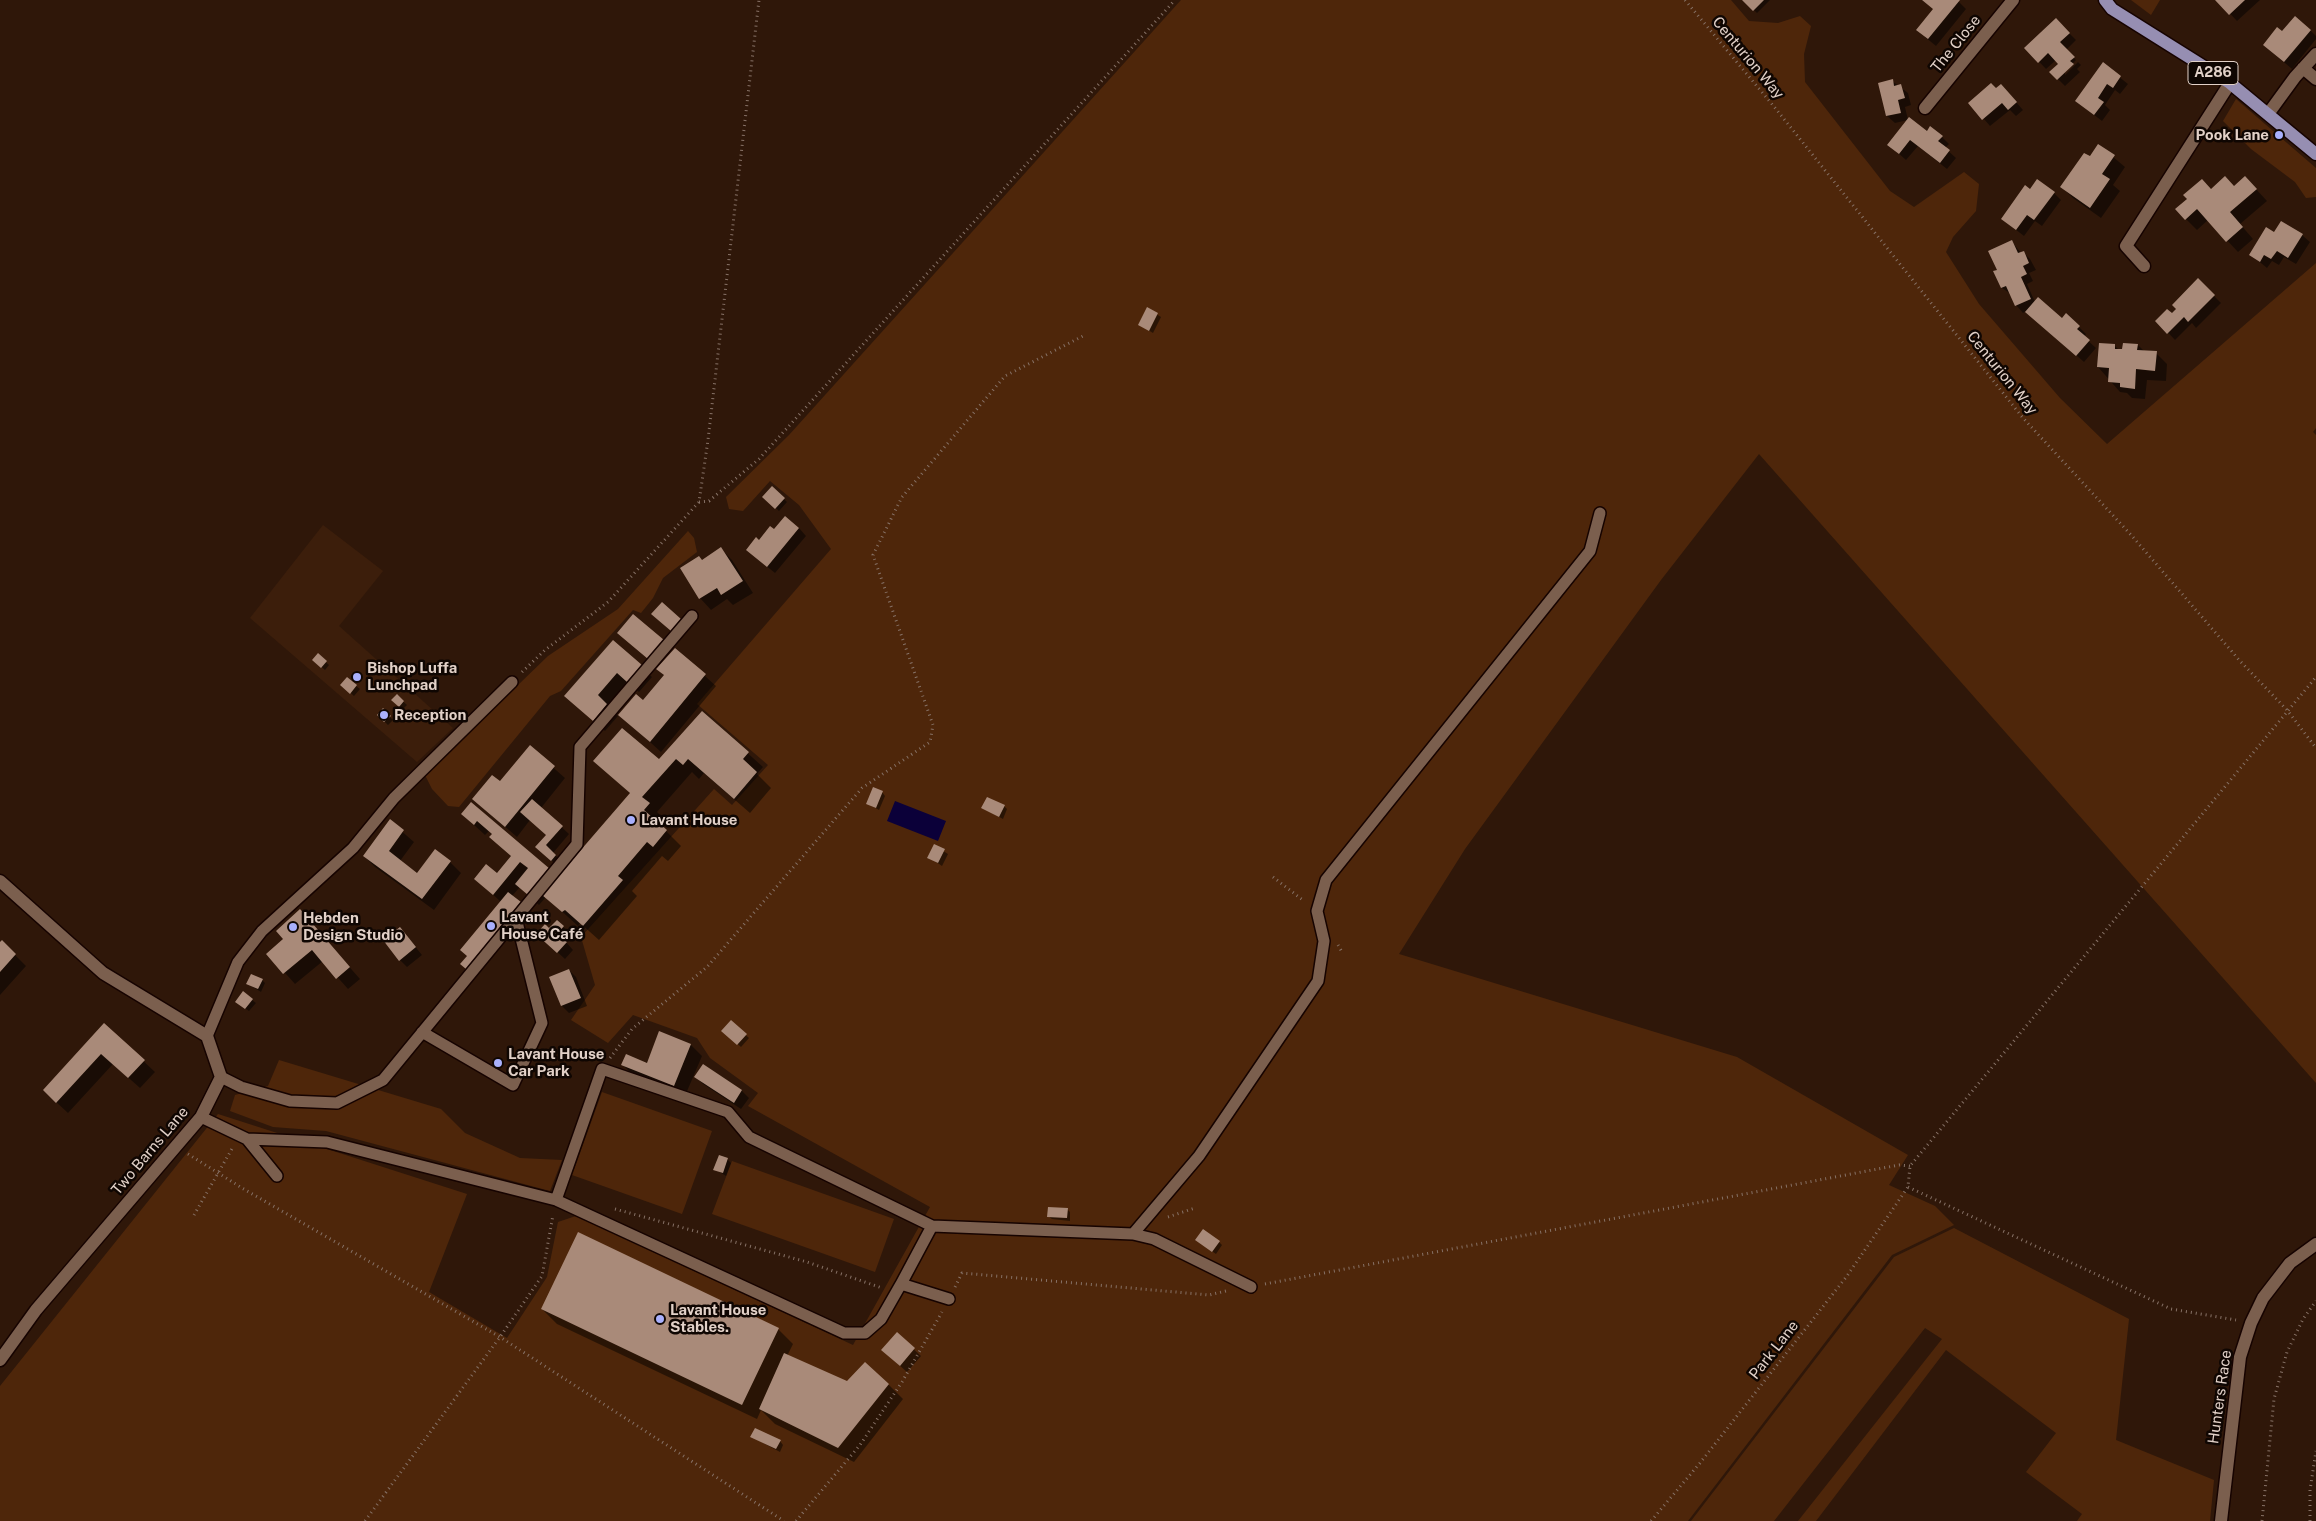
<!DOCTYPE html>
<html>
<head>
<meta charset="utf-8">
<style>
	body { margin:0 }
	canvas { display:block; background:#2f1709 }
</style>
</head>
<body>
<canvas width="2316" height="1521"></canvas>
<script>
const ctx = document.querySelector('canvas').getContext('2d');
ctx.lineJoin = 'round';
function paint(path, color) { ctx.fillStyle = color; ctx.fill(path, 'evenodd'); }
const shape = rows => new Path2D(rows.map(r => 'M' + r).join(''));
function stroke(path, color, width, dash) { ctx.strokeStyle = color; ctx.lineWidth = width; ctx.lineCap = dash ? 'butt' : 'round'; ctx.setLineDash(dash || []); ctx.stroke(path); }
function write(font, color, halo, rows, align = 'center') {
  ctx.font = font + ' "Public Sans",sans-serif'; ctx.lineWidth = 5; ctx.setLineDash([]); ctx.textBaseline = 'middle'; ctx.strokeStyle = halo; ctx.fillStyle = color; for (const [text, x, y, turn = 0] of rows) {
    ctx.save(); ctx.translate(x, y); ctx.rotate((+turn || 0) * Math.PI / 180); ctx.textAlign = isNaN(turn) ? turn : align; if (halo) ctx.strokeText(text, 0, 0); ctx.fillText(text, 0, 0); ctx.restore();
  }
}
paint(shape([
	[323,525,383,571,339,626,453,728,417,762,250,618]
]), '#3c1e0b');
paint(shape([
	[1181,0,1731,0,1749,21,1778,23,1800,16,1811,26,1804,54,1805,82,1890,191,1914,207,1964,172,1979,184,1976,211,1953,237,1946,252,1979,304,2060,398,2107,444,2316,263,2316,428,2313,432,2316,435,2316,1083,1759,454,1661,580,1465,849,1399,954,1737,1057,1908,1155,1889,1185,1935,1206,1954,1225,1892,1255,1688,1521,0,1521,0,1386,218,1114,467,1194,429,1292,507,1338,547,1277,558,1222,576,1216,853,1345,930,1207,748,1106,758,1093,710,1058,697,1038,633,1015,608,1043,571,1020,595,985,581,937,714,789,732,805,768,765,697,704,831,549,799,505,770,481,743,511,729,509,726,497,789,435],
	[2131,0,2160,0,2151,15],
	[2236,99,2316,168,2316,197,2306,198,2295,182,2251,149,2223,121],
	[688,531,694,538,697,552,663,578,653,598,641,613,633,610,561,691,550,696,459,807,448,806,432,789,425,775,548,656,618,609],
	[279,1060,441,1109,465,1133,520,1158,562,1160,550,1191,326,1131,273,1127,230,1111,235,1095,268,1086],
	[602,1092,712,1131,682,1214,572,1175],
	[732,1161,894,1219,875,1272,712,1214],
	[1954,1228,2129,1319,2116,1440,2214,1480,2210,1521,2077,1521,2082,1514,2026,1472,2056,1433,1946,1350,1816,1521,1798,1521,1942,1339,1925,1328,1774,1521,1691,1521,1894,1257]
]), '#4e260a');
paint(shape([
	[895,801,946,821,938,841,887,821]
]), '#0b0039');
paint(shape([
	[1744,0,1770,0,1757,13],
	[1922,0,1957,0,1966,9,1936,46,1925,37,1934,9],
	[2217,0,2260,0,2237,21],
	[2056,20,2076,40,2066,50,2076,60,2065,71,2065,75,2078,62,2081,65,2077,69,2080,72,2065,86,2051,72,2060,64,2056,60,2046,69,2026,48],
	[2310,30,2316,36,2316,39,2292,69,2272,52,2283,33],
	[2103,64,2128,84,2120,94,2115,90,2105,105,2110,110,2102,121,2076,101],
	[1892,81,1908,93,1911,105,1905,107,1908,120,1895,123,1887,116,1880,84],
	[1996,90,2008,93,2023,110,2016,116,2010,110,1990,126,1970,103],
	[1927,133,1942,137,1949,144,1945,148,1956,158,1947,169,1918,146,1906,160,1889,145],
	[2099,145,2125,167,2113,185,2120,191,2101,218,2073,198,2062,187,2090,158],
	[2235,187,2256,189,2267,201,2240,224,2253,239,2238,252,2208,220,2197,230,2186,219,2211,190],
	[2030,190,2054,193,2061,200,2042,226,2035,221,2024,236,2002,219],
	[2282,222,2302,235,2310,242,2296,264,2284,257,2279,265,2272,261,2267,268,2250,254,2274,234],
	[2012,242,2021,253,2023,252,2030,259,2036,270,2029,273,2033,281,2027,284,2035,302,2062,320,2079,327,2086,334,2084,337,2096,348,2084,362,2026,311,2023,313,2016,305,2011,294,2002,288,1998,270],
	[2198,280,2221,303,2196,328,2192,323,2175,340,2157,321,2172,315],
	[1148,309,1161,317,1153,333,1140,325],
	[2138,345,2144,351,2156,353,2167,364,2166,381,2147,380,2145,399,2132,398,2127,393,2120,392,2098,367,2115,346,2120,351],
	[772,487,787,502,779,511,764,497],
	[799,528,806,536,775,573,755,557,760,541,774,531],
	[721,549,732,560,753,593,733,605,727,599,711,610,700,598,681,569,703,561],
	[613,642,652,677,639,692,628,683,608,706,618,716,605,731,566,696],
	[675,649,716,686,661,752,620,715,644,702,665,676,658,669],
	[318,655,329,665,325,670,314,660],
	[347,679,360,689,354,696,342,685],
	[397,696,407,705,403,709,393,700],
	[383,710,393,720,388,725,378,715],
	[702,712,763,767,757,774,771,788,750,813,704,773,699,779,692,772,657,812,664,819,659,824,681,846,668,861,662,856,632,891,637,896,599,940,580,923,578,926,546,897,539,905,520,887,512,896,527,910,469,971,462,964,501,902,487,889,512,857,490,837,493,835,489,831,485,835,462,814,471,804,558,878,631,794,595,761,659,761],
	[530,747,565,778,541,808,569,834,553,853,563,863,559,867,544,854,547,835,530,820,517,837,473,799,500,783],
	[882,792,885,796,879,810,867,803],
	[1004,806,1007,809,1003,819,983,808],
	[390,821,414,842,400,861,418,874,450,862,461,873,434,910,375,867,364,856],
	[935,846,948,854,942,866,929,857],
	[300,911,360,979,348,989,323,961,295,984,268,954,285,939],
	[557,921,570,934,565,941,573,950,565,959,545,941,549,930],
	[400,928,422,955,407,967,400,960],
	[2,942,26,966,0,995,0,944],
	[569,970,576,977,587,1006,569,1013,562,1006],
	[262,980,265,983,261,992,248,984],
	[252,1000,256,1003,249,1011,240,1005],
	[731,1022,749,1038,741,1047,723,1031],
	[105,1025,155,1072,140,1088,113,1064,68,1113,55,1101],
	[691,1045,702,1056,685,1096,634,1076,623,1065,648,1064],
	[703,1065,742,1091,749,1098,741,1109,703,1084,696,1077],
	[727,1159,731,1163,726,1176,715,1169],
	[1067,1209,1070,1212,1070,1221,1052,1219,1048,1216],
	[1219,1242,1222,1245,1216,1254,1200,1243],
	[542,1309,778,1329,793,1344,787,1356,847,1382,888,1384,903,1399,854,1462,775,1424,761,1410,757,1419,557,1324],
	[897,1334,921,1356,907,1372,890,1357],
	[752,1437,780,1441,783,1445,780,1452]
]), '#0007');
paint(shape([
	[1742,0,1764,0,1753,11],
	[1922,0,1960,0,1928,39,1916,30,1933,9],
	[2215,0,2245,0,2229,15],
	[2295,16,2311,30,2284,62,2263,45,2277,27,2282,31],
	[2056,18,2070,33,2060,42,2075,57,2070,61,2074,64,2057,80,2049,72,2058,64,2048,53,2038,63,2024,48],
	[2103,62,2121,76,2113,88,2107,84,2098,98,2104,102,2094,115,2075,101],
	[1893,79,1894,86,1901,84,1905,98,1898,100,1901,113,1886,116,1878,83],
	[1991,83,1996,88,2001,84,2017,102,2008,110,2002,103,1982,120,1968,103],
	[1909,117,1927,131,1930,126,1943,136,1938,141,1950,150,1940,163,1910,140,1899,154,1887,145],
	[2098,144,2115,155,2102,174,2110,179,2090,208,2060,187,2084,153,2090,156],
	[2225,176,2234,186,2245,176,2257,189,2230,212,2243,227,2226,242,2197,209,2185,220,2175,209,2187,199,2183,195,2202,179,2211,189],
	[2037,179,2055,192,2034,220,2027,215,2016,230,2001,219,2025,185,2030,189],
	[2281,221,2303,234,2288,258,2277,251,2271,259,2264,255,2260,262,2249,255,2266,227,2274,232],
	[2012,240,2018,253,2024,251,2029,263,2023,266,2027,274,2021,277,2031,299,2015,306,2006,286,2001,288,1993,271,1997,270,1988,251],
	[2198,278,2215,295,2188,322,2184,317,2167,334,2155,321,2167,309,2172,313,2176,309,2172,305],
	[2038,297,2062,318,2066,313,2080,326,2077,329,2090,340,2076,356,2025,312],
	[1147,307,1158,313,1149,331,1138,325],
	[2099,343,2115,344,2115,349,2122,349,2123,343,2138,344,2137,350,2157,351,2155,371,2136,369,2135,389,2120,387,2120,383,2108,382,2109,368,2097,367],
	[772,486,785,498,775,509,762,497],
	[785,516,799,528,767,567,746,550,756,537,759,540,770,526,774,529],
	[721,547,743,581,721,595,717,588,699,599,680,568,699,556,702,560],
	[662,602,681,619,671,631,651,614],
	[633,614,664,640,648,659,617,633],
	[613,640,642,665,627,682,617,673,598,695,607,704,593,721,564,696],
	[675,648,706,674,650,742,618,715,636,694,643,700,664,675,656,669],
	[318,653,327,661,321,668,312,660],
	[347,677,357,685,350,694,340,685],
	[397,694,404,701,399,707,391,700],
	[383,708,391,716,384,722,377,715],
	[702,711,749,752,743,759,757,772,734,799,688,759,683,765,676,759,642,797,650,803,644,810,667,830,653,847,647,842,618,876,623,880,583,926,565,910,562,912,542,895,630,793,593,761,622,728,659,759],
	[530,745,555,766,505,827,472,799,492,775,500,781],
	[873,787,883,791,876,808,866,804],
	[987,797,1005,805,999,817,981,808],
	[532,799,563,826,546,845,556,855,551,861,535,847,546,835,520,812],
	[471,802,550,869,528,895,515,884,528,868,520,862,493,895,474,879,486,864,497,873,511,856,489,837,492,834,477,821,474,825,461,814],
	[390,819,404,830,389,851,417,873,435,849,451,861,422,899,363,856],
	[934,844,945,849,938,863,927,858],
	[508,892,521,902,466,969,460,964,467,956,460,950],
	[300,909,350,967,336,979,312,950,283,974,266,954,283,939,276,931],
	[557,920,564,926,558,933,567,942,557,953,536,934,545,924,549,928],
	[400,927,416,947,399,961,383,940],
	[2,940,16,954,0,972,0,942],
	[569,969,581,998,561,1006,549,977],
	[251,974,263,979,258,989,246,984],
	[243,991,253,999,245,1009,235,1002],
	[731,1020,747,1034,737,1045,721,1031],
	[104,1023,145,1060,128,1078,101,1054,56,1103,43,1090],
	[659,1031,691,1044,674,1086,621,1065,626,1054,647,1063],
	[703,1064,742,1090,734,1103,694,1077],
	[719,1155,728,1158,723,1173,713,1170],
	[1048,1207,1068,1208,1067,1218,1047,1217],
	[1203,1229,1220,1241,1212,1252,1195,1240],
	[578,1232,779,1328,742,1405,541,1309],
	[897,1332,915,1348,900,1366,881,1350],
	[784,1353,847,1381,865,1362,889,1384,838,1448,759,1409],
	[755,1428,781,1440,776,1449,750,1437]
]), '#a98a79');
const lane = shape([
	[422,1032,513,1085,542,1023,516,918],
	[207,1036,238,962,262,931,353,848,394,798,512,682],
	[221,1077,241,1087,290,1101,337,1103,383,1080,577,844,580,747,692,616],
	[201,1117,247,1139,327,1142,556,1200,844,1333,865,1333,881,1319,901,1284,949,1299],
	[247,1139,277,1176],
	[556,1200,602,1069,728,1112,749,1137,932,1226,901,1284],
	[932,1226,1133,1234,1154,1239,1251,1287],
	[1133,1234,1199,1156,1318,981,1324,941,1317,911,1326,880,1590,551,1600,513]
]);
const street = shape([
	[2303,68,2316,79],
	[1925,108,2013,0],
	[2268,114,2295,77,2316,54],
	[2144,266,2126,246,2230,83],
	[0,881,103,973,207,1036,221,1077,201,1117,36,1310,0,1360]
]);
const secondary = shape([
	[2221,1521,2240,1357,2251,1323,2263,1298,2290,1263,2316,1244]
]);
const primary = shape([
	[2105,0,2112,9,2230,83,2316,154]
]);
stroke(lane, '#160300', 14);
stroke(street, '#160300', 15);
stroke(secondary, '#160300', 15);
stroke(primary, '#160300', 15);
stroke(shape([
	[1685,0,1776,109,2023,418,2132,536,2240,661,2287,710,2316,748],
	[699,502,709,501,759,459,1175,0],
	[522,672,545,650,608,602,699,502,708,440,759,0],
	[1273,877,1304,901],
	[1338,945,1342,952],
	[610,1058,632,1029,707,967,862,788,930,742,933,725,873,555,902,497,1005,376,1085,335],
	[188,1154,242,1188,500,1337,784,1521],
	[1908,1187,2171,1309,2236,1320],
	[615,1209,807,1262,882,1288],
	[194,1215,233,1147],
	[1168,1217,1195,1208],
	[1265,1284,1899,1165,1910,1166],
	[955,1287,962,1273,1209,1295,1226,1291],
	[365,1521,500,1337,542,1276,553,1215],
	[796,1521,860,1445,902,1382,942,1312],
	[1651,1521,1700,1463,1847,1276,1908,1187,1910,1166,2316,677],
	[2262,1521,2274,1399,2287,1352,2303,1319,2316,1301],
	[2310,1521,2310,1490,2316,1451]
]), '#877267', 3, [1, 4]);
stroke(lane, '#7b5f4e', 11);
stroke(street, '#7b5f4e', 12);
stroke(secondary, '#7b5f4e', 12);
stroke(primary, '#968eb2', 12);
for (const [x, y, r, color] of [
	[2279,135,5,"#a9b0fc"],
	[357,677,5,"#a9b0fc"],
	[384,715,5,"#a9b0fc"],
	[631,820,5,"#a9b0fc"],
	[491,926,5,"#a9b0fc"],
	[293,927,5,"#a9b0fc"],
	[498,1063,5,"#a9b0fc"],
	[660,1319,5,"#a9b0fc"]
]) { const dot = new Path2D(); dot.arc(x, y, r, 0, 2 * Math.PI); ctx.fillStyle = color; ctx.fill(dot); stroke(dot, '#0f0602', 2); }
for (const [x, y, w] of [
	[2213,73,50]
]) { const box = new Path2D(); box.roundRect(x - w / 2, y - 11.5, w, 23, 4); ctx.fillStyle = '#0f0602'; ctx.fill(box); stroke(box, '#e2d1c8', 1); }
write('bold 14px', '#e2d1c8', null, [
	["A286",2213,73]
]);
write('15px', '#e2d1c8', '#0f0602', [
	["The Close",1956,44,-51],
	["Centurion Way",1748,58,50],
	["Centurion Way",2002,373,51],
	["Two Barns Lane",150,1151,-50],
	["Park Lane",1774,1350,-52],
	["Hunters Race",2220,1397,-82]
]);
write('bold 15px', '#e2d1c8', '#0f0602', [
	["Pook Lane",2269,135,"right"],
	["Bishop Luffa",367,668],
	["Lunchpad",367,685],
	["Reception",394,715],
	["Lavant House",641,820],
	["Lavant",501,917],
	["House Café",501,934],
	["Hebden",303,918],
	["Design Studio",303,935],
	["Lavant House",508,1054],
	["Car Park",508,1071],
	["Lavant House",670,1310],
	["Stables.",670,1327]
], 'left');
</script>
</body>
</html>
